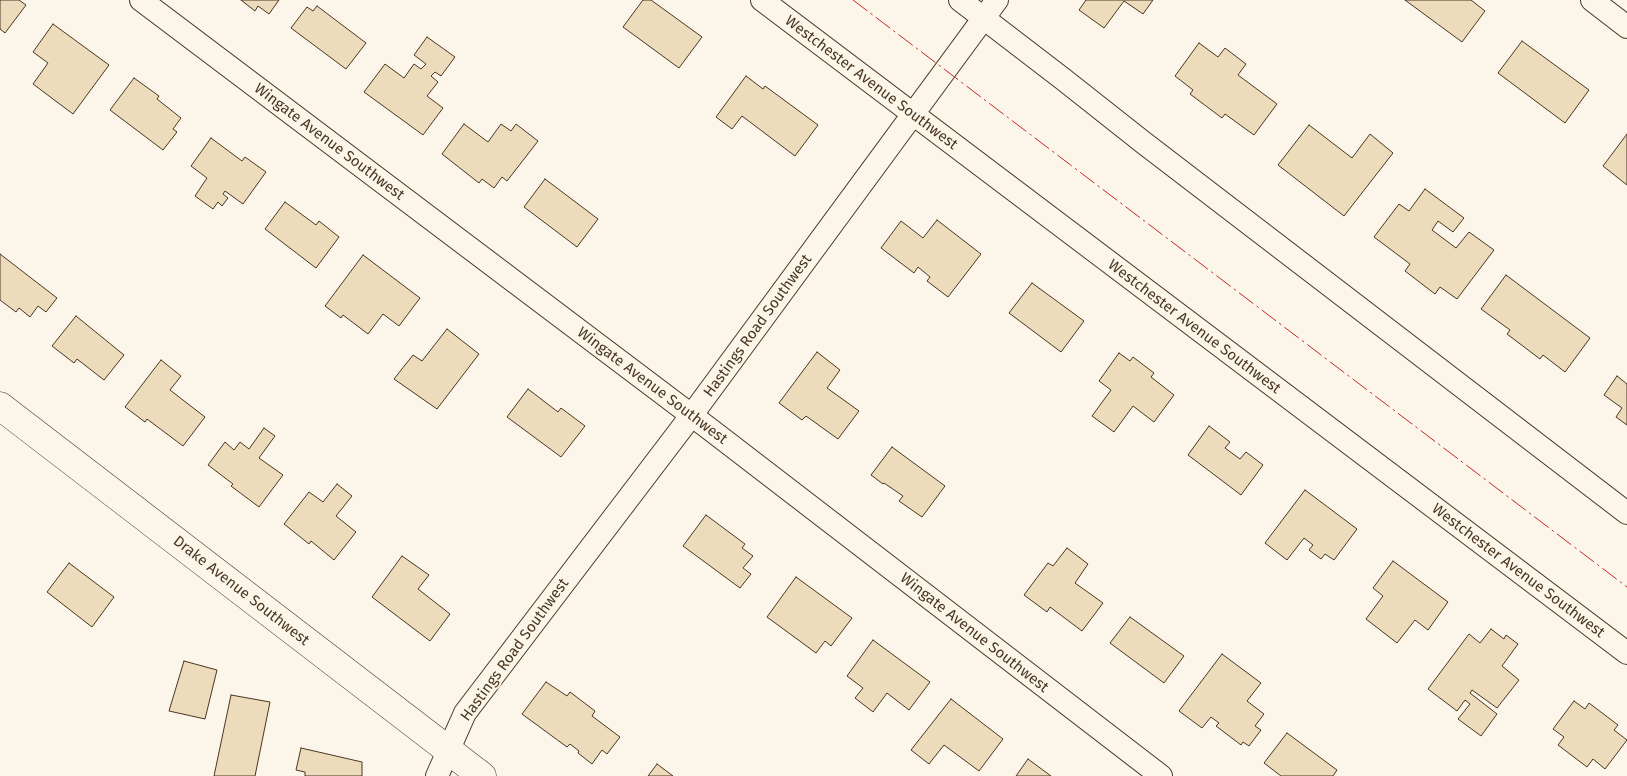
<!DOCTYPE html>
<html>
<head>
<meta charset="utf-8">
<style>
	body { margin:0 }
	canvas { display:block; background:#fbf6e9 }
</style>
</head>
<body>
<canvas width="1627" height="776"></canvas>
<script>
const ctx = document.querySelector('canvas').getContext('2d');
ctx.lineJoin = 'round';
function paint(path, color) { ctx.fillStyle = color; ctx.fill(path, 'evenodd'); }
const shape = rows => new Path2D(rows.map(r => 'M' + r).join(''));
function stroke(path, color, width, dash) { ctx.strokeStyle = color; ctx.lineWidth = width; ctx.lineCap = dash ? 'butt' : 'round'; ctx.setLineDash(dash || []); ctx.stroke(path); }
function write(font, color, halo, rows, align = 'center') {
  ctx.font = font + ' "Fira Sans",sans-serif'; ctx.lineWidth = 4; ctx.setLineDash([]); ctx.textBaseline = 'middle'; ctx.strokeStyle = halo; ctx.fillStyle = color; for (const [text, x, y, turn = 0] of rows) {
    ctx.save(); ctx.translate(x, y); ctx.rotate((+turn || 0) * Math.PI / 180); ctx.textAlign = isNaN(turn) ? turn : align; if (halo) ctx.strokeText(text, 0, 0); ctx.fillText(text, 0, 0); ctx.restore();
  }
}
const building = shape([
	[0,0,19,0,26,5,5,33,0,29,0,0],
	[241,0,279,0,269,14,258,6,255,11,241,0],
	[643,0,651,0,702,37,679,68,623,27,643,0],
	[1086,0,1153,0,1143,14,1124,1,1104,28,1079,10,1086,0],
	[1405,0,1471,0,1485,11,1462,42,1405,0],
	[317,6,366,43,346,69,291,28,307,7,313,11,317,6],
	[53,24,109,65,73,114,33,84,48,63,33,52,53,24],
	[427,37,455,57,441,76,435,72,431,76,438,82,427,96,443,108,423,135,364,92,385,64,404,78,414,64,421,69,426,64,414,55,427,37],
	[1522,41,1589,90,1565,123,1498,73,1522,41],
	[1199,43,1218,57,1225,48,1246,64,1238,75,1277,104,1254,135,1225,114,1222,118,1190,94,1193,90,1175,76,1199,43],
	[746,76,763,89,765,86,818,125,795,156,742,116,732,129,716,117,746,76],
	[134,78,159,96,157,99,181,118,173,129,177,132,163,150,110,110,134,78],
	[464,124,488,142,501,124,511,131,516,124,538,141,507,181,502,177,494,188,482,179,479,183,442,154,464,124],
	[1309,125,1352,158,1370,134,1393,153,1344,216,1278,165,1309,125],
	[1627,134,1627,185,1603,166,1627,134],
	[211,138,242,161,245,157,266,172,243,204,225,191,223,194,228,198,222,206,218,202,213,209,195,196,207,178,191,166,211,138],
	[545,179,598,219,577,247,524,207,545,179],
	[1425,189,1464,218,1453,232,1438,221,1432,230,1456,248,1469,232,1494,250,1457,299,1440,287,1435,294,1405,271,1410,264,1374,237,1399,204,1409,211,1425,189],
	[285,202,316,225,319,221,339,237,316,268,265,229,285,202],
	[937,220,981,254,948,297,927,281,930,277,918,267,914,273,881,248,901,221,923,238,937,220],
	[0,254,57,298,46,312,38,306,30,317,19,308,16,312,0,300,0,254],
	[363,255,420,298,399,326,383,314,368,334,343,315,341,318,325,306,363,255],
	[1506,275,1590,338,1565,372,1543,355,1540,359,1507,334,1510,330,1481,309,1506,275],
	[1032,283,1084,321,1061,352,1009,313,1032,283],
	[76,316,124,355,104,380,77,359,74,363,52,346,76,316],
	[447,329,479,354,437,409,394,379,413,355,422,361,447,329],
	[817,352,840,370,827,388,859,411,838,439,806,416,802,420,779,403,817,352],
	[1119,353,1130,361,1133,357,1154,373,1151,377,1174,395,1154,422,1133,406,1114,432,1092,416,1111,390,1099,381,1119,353],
	[161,360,181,376,170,390,205,417,183,446,147,419,145,422,125,407,161,360],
	[1617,376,1627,384,1627,425,1616,417,1622,408,1604,395,1617,376],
	[528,389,558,412,561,408,585,426,561,457,507,417,528,389],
	[1209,426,1230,442,1225,448,1240,459,1246,452,1263,465,1241,495,1188,455,1209,426],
	[264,428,275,436,259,458,283,475,259,507,231,486,233,484,208,465,225,442,234,450,240,442,249,449,264,428],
	[892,447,945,486,922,517,899,501,903,496,884,483,883,484,871,475,892,447],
	[337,484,352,496,336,516,356,532,334,560,311,541,309,544,284,524,309,492,323,502,337,484],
	[1305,490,1357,529,1334,560,1325,554,1321,559,1309,550,1313,545,1304,538,1287,560,1265,543,1305,490],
	[706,515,745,544,742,548,753,556,743,568,751,574,740,588,683,546,706,515],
	[1067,548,1088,564,1075,583,1103,603,1082,631,1050,607,1047,612,1024,595,1048,563,1053,566,1067,548],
	[402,556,429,575,418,589,450,614,430,641,372,597,402,556],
	[1393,561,1448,602,1428,630,1415,620,1397,643,1366,619,1383,596,1373,588,1393,561],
	[69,563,114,597,92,627,47,592,69,563],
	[796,577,852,618,831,646,825,641,816,653,767,617,796,577],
	[1130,617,1184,656,1164,683,1110,643,1130,617],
	[1491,629,1504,639,1506,635,1518,644,1502,666,1519,680,1497,708,1472,690,1470,693,1497,714,1481,736,1458,719,1470,704,1465,700,1457,711,1428,689,1469,634,1480,643,1491,629],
	[873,640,930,682,909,710,887,693,873,712,855,698,863,688,847,676,873,640],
	[1222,654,1261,683,1247,701,1264,714,1255,726,1261,730,1249,746,1243,742,1241,745,1216,726,1219,723,1211,717,1202,728,1179,711,1222,654],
	[184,661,217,670,205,719,169,711,184,661],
	[546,682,567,696,570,692,595,711,592,716,620,737,607,754,602,750,592,764,578,753,579,751,570,744,567,747,522,714,546,682],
	[231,695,270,702,255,776,214,776,231,695],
	[951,699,1003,739,979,771,944,745,929,764,911,750,951,699],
	[1574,701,1585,709,1589,703,1618,725,1614,730,1627,740,1605,769,1593,759,1587,767,1558,745,1564,737,1553,729,1574,701],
	[1287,733,1337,770,1333,776,1281,776,1264,763,1287,733],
	[301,748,362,762,362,776,305,776,305,772,296,770,301,748],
	[1028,759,1051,776,1016,776,1028,759],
	[657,764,673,776,648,776,657,764]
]);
paint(building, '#ecdcbc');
stroke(building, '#4a3520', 1);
const minor = shape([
	[141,0,711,430,1161,776],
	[762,0,1627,653],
	[960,0,1063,79,1144,143,1627,513],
	[1592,0,1627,27],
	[437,776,465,713,691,416,997,0]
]);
const tertiary = shape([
	[0,406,482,776]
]);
stroke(minor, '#4a3520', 24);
stroke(tertiary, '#4a3520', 29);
stroke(minor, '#fbf6e9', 22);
stroke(tertiary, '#fbf6e9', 28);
stroke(shape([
	[853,0,1627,587]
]), '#c62828', 1, [18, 4, 2.5, 4]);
write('15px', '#4a3520', '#fbf6e9', [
	["Westchester Avenue Southwest",871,83,37],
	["Wingate Avenue Southwest",329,142,37],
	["Hastings Road Southwest",758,326,-54],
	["Westchester Avenue Southwest",1194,327,37],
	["Wingate Avenue Southwest",652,386,37],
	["Westchester Avenue Southwest",1518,571,37],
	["Drake Avenue Southwest",241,591,38],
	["Wingate Avenue Southwest",974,633,38],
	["Hastings Road Southwest",515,650,-54]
]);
</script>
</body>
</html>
